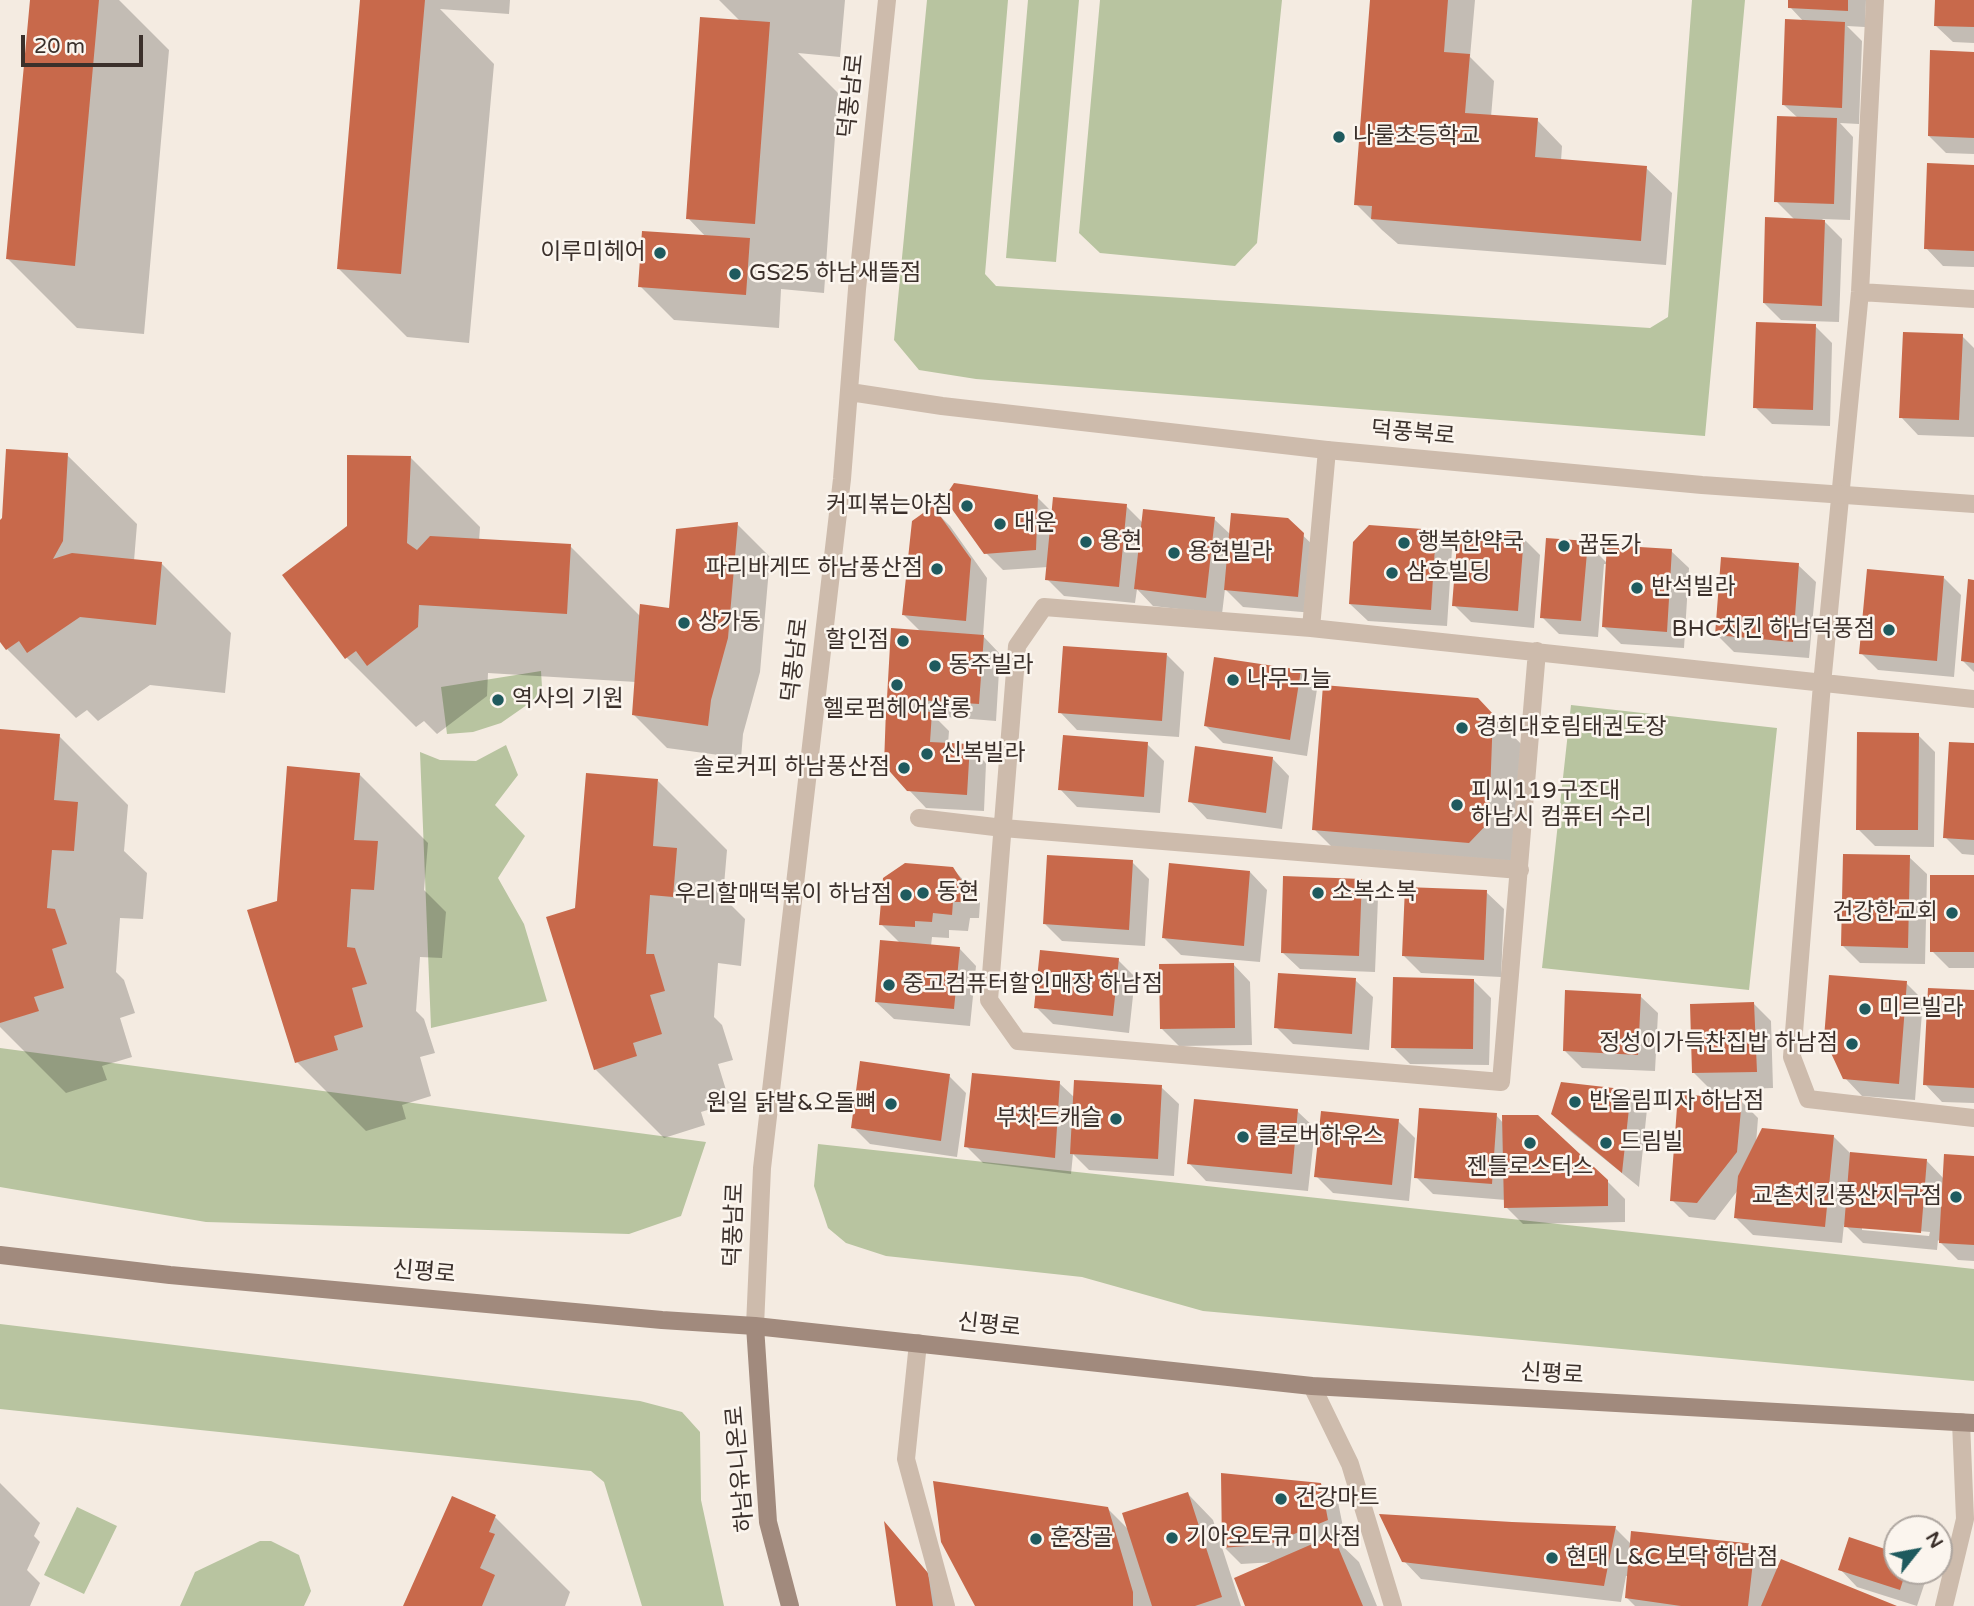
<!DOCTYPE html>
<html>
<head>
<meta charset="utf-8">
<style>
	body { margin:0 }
	#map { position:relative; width:1974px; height:1606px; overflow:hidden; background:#f4ebe1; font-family:"Varela Round",sans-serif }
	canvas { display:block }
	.north { position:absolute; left:1883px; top:1515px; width:70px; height:70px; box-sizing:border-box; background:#fbf5ee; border:2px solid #aea6a0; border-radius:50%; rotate:59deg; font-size:19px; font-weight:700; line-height:28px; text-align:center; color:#3b302b }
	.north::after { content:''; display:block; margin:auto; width:24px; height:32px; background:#1f5a5e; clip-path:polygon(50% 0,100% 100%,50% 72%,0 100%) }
	.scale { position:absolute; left:21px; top:35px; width:122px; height:32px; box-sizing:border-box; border:4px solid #3b302b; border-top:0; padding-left:9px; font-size:21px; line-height:24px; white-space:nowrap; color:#3b302b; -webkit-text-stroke:5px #fbf5ee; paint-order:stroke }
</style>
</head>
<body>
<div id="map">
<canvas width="1974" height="1606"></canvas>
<div class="north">N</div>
<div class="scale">20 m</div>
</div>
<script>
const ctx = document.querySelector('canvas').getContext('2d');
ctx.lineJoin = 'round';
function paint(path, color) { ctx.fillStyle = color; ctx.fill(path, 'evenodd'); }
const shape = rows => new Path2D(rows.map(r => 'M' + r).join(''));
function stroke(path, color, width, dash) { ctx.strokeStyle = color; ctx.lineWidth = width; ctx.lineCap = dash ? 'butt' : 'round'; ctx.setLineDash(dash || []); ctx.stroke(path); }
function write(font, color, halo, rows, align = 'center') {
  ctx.font = font + ' "Varela Round","Noto Sans KR",sans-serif'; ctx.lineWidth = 5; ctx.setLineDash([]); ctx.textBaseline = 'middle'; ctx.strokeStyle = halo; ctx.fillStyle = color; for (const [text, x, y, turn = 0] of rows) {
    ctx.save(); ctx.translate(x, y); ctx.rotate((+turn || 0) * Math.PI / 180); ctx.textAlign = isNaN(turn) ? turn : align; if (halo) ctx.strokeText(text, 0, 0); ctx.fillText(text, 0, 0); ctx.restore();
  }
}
paint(shape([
	[927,0,1008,0,985,274,996,286,1650,328,1668,317,1692,0,1745,0,1705,436,976,379,919,370,894,340],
	[1028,0,1079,0,1056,262,1006,258],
	[1100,0,1282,0,1257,243,1235,266,1100,253,1079,233],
	[541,671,542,687,534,700,501,723,473,732,447,734,441,687],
	[1571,705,1777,728,1749,990,1542,968],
	[506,745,518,775,495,805,525,836,498,878,524,924,547,1001,431,1028,420,752,440,760,476,761],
	[0,1048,706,1142,681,1216,629,1234,206,1222,0,1187],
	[818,1144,1974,1269,1974,1381,1203,1311,1082,1277,886,1256,846,1243,828,1228,814,1186],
	[0,1324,640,1401,682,1412,700,1432,701,1500,724,1606,642,1606,604,1482,591,1471,0,1409],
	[77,1507,117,1526,84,1594,44,1575],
	[260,1541,271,1541,299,1555,311,1591,304,1606,180,1606,195,1572]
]), '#b8c4a0');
paint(shape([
	[32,0,119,0,169,50,144,334,77,328,8,259],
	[362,0,510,0,509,14,440,9,494,64,469,343,407,337,338,268],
	[719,0,845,0,840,57,798,53,838,93,824,293,781,289,779,328,674,320,640,286,706,237,688,218,741,22],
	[1372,0,1475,0,1470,57,1494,81,1491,117,1537,120,1562,146,1561,161,1646,168,1672,193,1666,265,1398,244,1382,230,1356,204],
	[1790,0,1866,0,1865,27,1847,26,1862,41,1859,124,1840,123,1853,137,1850,220,1822,219,1842,239,1839,322,1781,320,1764,303,1795,220,1776,201,1798,118,1784,105,1804,22,1790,7],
	[1936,0,1974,0,1974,43,1953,42,1935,25],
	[1974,54,1974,154,1946,153,1929,136],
	[1974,167,1974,267,1943,266,1926,248],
	[1815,326,1832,343,1830,426,1772,424,1755,407],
	[1962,336,1974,348,1974,437,1918,435,1901,417],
	[67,455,137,524,134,561,162,564,231,633,225,693,150,685,98,721,87,710,76,718,7,649,0,639,0,522],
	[411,458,480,527,479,541,570,546,641,617,671,610,737,524,770,557,760,672,743,734,741,758,667,748,634,715,636,682,488,673,487,696,437,734,424,721,416,727,347,658,284,575,348,527],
	[1037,497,1053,513,1126,506,1143,523,1214,519,1231,535,1287,520,1320,552,1314,613,1243,607,1225,589,1222,614,1153,606,1137,589,1135,603,1064,596,1047,579,1048,567,1003,570,985,552],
	[933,509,950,526,987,578,983,636,1000,654,996,721,934,716,949,731,948,744,969,746,986,763,984,811,926,808,909,790,903,712,888,697,921,632,904,615],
	[1435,532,1452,549,1447,626,1368,621,1350,604],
	[1523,538,1540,555,1534,628,1471,622,1454,605],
	[1587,543,1607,563,1671,551,1689,568,1684,648,1621,644,1603,626,1607,564,1604,564,1598,637,1559,634,1542,617],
	[1798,565,1816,582,1809,658,1734,652,1717,635],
	[1944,578,1961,595,1954,677,1878,670,1861,653],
	[1974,581,1974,672,1963,661],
	[1167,655,1184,672,1179,737,1077,730,1060,712],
	[1300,672,1317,689,1307,756,1223,743,1206,726],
	[1477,699,1526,749,1522,855,1503,875,1347,862,1314,829],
	[0,731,59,736,128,805,124,851,147,873,143,919,120,918,116,972,124,980,135,1013,120,1018,132,1057,102,1066,107,1080,66,1093,0,1027],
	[1918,735,1935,752,1934,847,1875,846,1858,829],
	[1147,744,1164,761,1160,813,1077,807,1060,789],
	[1974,745,1974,855,1962,854,1945,837],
	[1272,758,1289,776,1282,829,1207,819,1190,801],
	[359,774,428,843,424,890,446,912,442,958,420,957,416,1011,424,1019,435,1053,420,1057,431,1096,402,1105,406,1119,366,1131,297,1062,278,903],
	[658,781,727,850,723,897,745,919,741,966,718,963,714,1017,722,1025,733,1060,718,1064,730,1103,701,1112,705,1125,664,1138,595,1069],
	[1909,857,1927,874,1925,964,1860,963,1843,946],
	[1132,862,1149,879,1145,946,1062,941,1045,924],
	[952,868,969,886,980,903,979,918,970,918,968,931,949,930,949,938,932,937,931,946,959,948,976,966,970,1026,894,1019,876,1002,900,943,881,924],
	[1250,872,1267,890,1260,962,1181,955,1164,938],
	[1974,877,1974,968,1949,968,1932,951],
	[1361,880,1378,898,1375,972,1300,969,1282,952],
	[1486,892,1504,909,1501,977,1421,973,1404,956],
	[1118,960,1135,977,1129,1033,1053,1024,1036,1007],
	[1233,964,1250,982,1252,1045,1179,1046,1162,1029],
	[1355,980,1373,997,1369,1050,1293,1044,1276,1027],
	[1474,981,1491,998,1489,1065,1410,1064,1393,1047],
	[1906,983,1923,1000,1915,1100,1862,1096,1845,1078],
	[1974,992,1974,1103,1942,1102,1925,1084],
	[1640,996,1658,1013,1655,1071,1582,1068,1564,1050],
	[1754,1004,1771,1021,1773,1088,1711,1090,1694,1073],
	[949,1076,966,1093,957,1157,870,1144,853,1127],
	[1059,1083,1075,1098,1161,1087,1179,1104,1174,1176,1089,1170,1073,1154,1071,1174,983,1163,966,1146],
	[1630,1092,1647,1109,1639,1187,1570,1131,1553,1114],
	[1741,1101,1758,1118,1756,1144,1833,1136,1851,1154,1926,1160,1944,1179,1974,1157,1974,1261,1958,1260,1938,1240,1937,1250,1863,1243,1844,1224,1842,1243,1753,1235,1736,1218,1738,1190,1715,1220,1689,1217,1672,1200],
	[1862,1226,1930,1232,1929,1236,1862,1230],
	[1297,1111,1315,1128,1308,1191,1206,1181,1189,1163],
	[1496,1115,1504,1124,1607,1181,1625,1199,1625,1222,1523,1224,1506,1207,1506,1200,1433,1194,1416,1177],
	[1398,1121,1415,1138,1409,1201,1333,1193,1316,1176],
	[0,1483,40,1523,34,1536,40,1542,27,1570,40,1583,30,1606,0,1606],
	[1320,1485,1338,1502,1345,1537,1336,1540,1359,1562,1377,1606,1247,1606,1275,1562,1241,1564,1224,1547],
	[1188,1494,1213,1520,1241,1606,978,1606,1108,1509,1130,1531],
	[495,1517,570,1592,565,1606,405,1606],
	[886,1526,945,1592,947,1606,898,1606],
	[1615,1528,1631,1544,1754,1546,1778,1570,1892,1606,1635,1606,1627,1598,1629,1576,1626,1576,1621,1602,1421,1579,1404,1561],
	[1897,1555,1897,1571,1921,1571,1927,1576,1917,1606,1857,1587,1840,1569]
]), '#0003');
paint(shape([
	[30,0,99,0,75,266,6,259],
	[360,0,425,0,401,274,337,269],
	[1370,0,1448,0,1444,52,1470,54,1465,113,1538,118,1535,157,1647,166,1641,241,1371,219,1372,206,1354,205],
	[1788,0,1848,0,1848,11,1788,8],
	[1935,0,1974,0,1974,27,1934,26],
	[700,17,770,22,755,224,686,219],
	[1785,19,1845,22,1842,108,1782,105],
	[1930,50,1974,52,1974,138,1928,136],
	[1777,116,1837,118,1834,204,1774,202],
	[1927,163,1974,165,1974,251,1924,249],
	[1765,217,1825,220,1822,306,1763,303],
	[642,231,750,238,746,295,638,287],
	[1756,322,1816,324,1813,410,1753,408],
	[1903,332,1963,334,1959,420,1899,418],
	[6,449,68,453,63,541,53,559,72,553,162,562,156,625,80,617,27,653,19,641,6,650,0,642,0,520,2,518],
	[347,455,411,456,407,543,417,550,430,536,571,544,567,614,419,605,418,627,367,666,356,651,345,659,282,575,347,526],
	[954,483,1038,495,1036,550,984,554,944,498],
	[1053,497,1127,504,1119,587,1045,580],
	[933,506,971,559,966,621,902,615,912,521],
	[1143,509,1215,517,1206,598,1134,589],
	[1231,513,1288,518,1304,533,1298,597,1224,590],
	[738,522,728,638,711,700,708,726,632,715,640,604,669,608,676,529],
	[1369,525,1436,530,1431,610,1349,604,1353,542],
	[1458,531,1524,536,1518,611,1452,606],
	[1546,538,1588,541,1581,621,1540,618],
	[1607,545,1672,549,1667,632,1602,627],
	[1721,557,1799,563,1793,642,1715,635],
	[1867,569,1944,576,1937,661,1859,654],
	[1968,579,1974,580,1974,663,1961,661],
	[891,628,984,635,979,704,887,698],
	[1063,646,1167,653,1162,721,1058,713],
	[1214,657,1301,670,1290,740,1204,726],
	[1323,685,1478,698,1493,714,1489,822,1469,843,1312,830],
	[886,709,932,712,930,742,970,744,967,795,907,791,884,765],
	[0,729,60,734,54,800,78,802,74,851,52,850,47,908,55,909,67,944,52,949,64,988,34,997,39,1011,0,1023],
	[1857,732,1919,733,1918,830,1856,830],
	[1063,735,1148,742,1144,797,1058,790],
	[1949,742,1974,743,1974,840,1943,838],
	[1195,746,1273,757,1266,813,1188,802],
	[287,766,360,773,354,840,378,841,374,890,351,889,347,947,355,948,367,984,352,988,363,1027,334,1036,338,1050,295,1063,247,910,277,901],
	[586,773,658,779,653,846,677,848,673,897,650,895,646,954,654,954,665,991,650,995,662,1034,633,1043,637,1056,594,1070,546,917,575,908],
	[1843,854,1910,855,1908,948,1841,946],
	[1047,855,1133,860,1129,930,1043,924],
	[905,863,953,867,964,884,963,902,953,902,952,915,933,913,932,922,915,921,915,927,879,925,883,878],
	[1169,863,1250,871,1244,946,1162,938],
	[1930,875,1974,875,1974,952,1930,952],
	[1283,876,1362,879,1359,956,1281,953],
	[1405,887,1487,890,1484,960,1402,956],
	[880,940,960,947,954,1009,875,1002],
	[1040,950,1119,958,1113,1016,1034,1008],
	[1234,963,1235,1028,1160,1029,1159,964],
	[1278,973,1356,978,1352,1034,1274,1028],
	[1829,975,1907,981,1899,1084,1843,1079,1824,1038],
	[1393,977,1474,979,1473,1049,1391,1048],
	[1928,988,1974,990,1974,1088,1923,1085],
	[1565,990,1641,994,1638,1055,1563,1051],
	[1754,1002,1757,1072,1692,1073,1690,1004],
	[860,1061,950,1074,941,1141,851,1128],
	[972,1073,1060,1081,1055,1158,964,1147],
	[1074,1080,1162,1085,1158,1159,1070,1154],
	[1561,1082,1631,1090,1622,1173,1551,1114],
	[1678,1094,1742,1099,1737,1152,1697,1203,1670,1201],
	[1194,1099,1298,1109,1292,1174,1187,1164],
	[1419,1108,1497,1113,1492,1184,1414,1178],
	[1321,1111,1399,1119,1392,1185,1314,1177],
	[1502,1115,1538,1115,1608,1180,1608,1206,1504,1208],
	[1762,1128,1834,1135,1825,1227,1734,1218,1738,1176],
	[1850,1152,1927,1159,1921,1233,1844,1227],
	[1944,1154,1974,1156,1974,1245,1939,1243],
	[1221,1473,1321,1483,1328,1520,1270,1544,1222,1548],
	[933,1481,1108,1507,1133,1592,1133,1606,975,1606,941,1542],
	[1188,1492,1222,1597,1195,1606,1152,1606,1122,1513],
	[452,1496,496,1515,489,1532,495,1534,480,1568,495,1575,482,1606,403,1606],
	[1379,1514,1512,1522,1616,1526,1604,1586,1402,1562],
	[884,1521,928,1573,933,1606,896,1606],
	[1631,1531,1755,1544,1748,1606,1681,1606,1625,1598],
	[1333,1535,1363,1606,1245,1606,1234,1578],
	[1849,1537,1897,1553,1897,1571,1906,1571,1900,1590,1838,1570],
	[1781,1559,1897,1606,1761,1606]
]), '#c8694b');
stroke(shape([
	[1875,0,1860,292,1822,684,1792,1057,1808,1099,1974,1118],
	[1860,292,1974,299],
	[1327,450,1311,628,1044,607,1017,646,989,1000,1018,1041,1501,1082,1537,651],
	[1311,628,1974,699],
	[919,818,1003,828,1520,870],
	[918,1343,906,1459,946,1606],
	[1312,1386,1350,1464,1393,1606],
	[1944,1606,1965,1519,1961,1422]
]), '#cdbbac', 18);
stroke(shape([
	[850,392,942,406,1327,450,1702,485,1974,504],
	[755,1326,762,1168,842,479,857,289,887,0]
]), '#cdbbac', 18);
stroke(shape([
	[0,1255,170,1275,662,1320,755,1326,1312,1386,1974,1423],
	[755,1326,768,1522,790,1606]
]), '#a18a7d', 18);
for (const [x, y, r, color] of [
	[1339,137,7,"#1f5a5e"],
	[660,253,7,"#1f5a5e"],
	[735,274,7,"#1f5a5e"],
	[967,506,7,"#1f5a5e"],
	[1000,524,7,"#1f5a5e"],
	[1086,542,7,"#1f5a5e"],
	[1404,543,7,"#1f5a5e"],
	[1564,546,7,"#1f5a5e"],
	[1174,553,7,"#1f5a5e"],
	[937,569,7,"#1f5a5e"],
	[1392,573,7,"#1f5a5e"],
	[1637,588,7,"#1f5a5e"],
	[684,623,7,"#1f5a5e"],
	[1889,630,7,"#1f5a5e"],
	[903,641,7,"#1f5a5e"],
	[935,666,7,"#1f5a5e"],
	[1233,680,7,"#1f5a5e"],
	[897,685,7,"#1f5a5e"],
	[498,700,7,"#1f5a5e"],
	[1462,728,7,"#1f5a5e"],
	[927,754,7,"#1f5a5e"],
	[904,768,7,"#1f5a5e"],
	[1457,805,7,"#1f5a5e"],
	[923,893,7,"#1f5a5e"],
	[1318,893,7,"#1f5a5e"],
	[906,895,7,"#1f5a5e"],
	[1952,913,7,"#1f5a5e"],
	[889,985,7,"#1f5a5e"],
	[1865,1009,7,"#1f5a5e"],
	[1852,1044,7,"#1f5a5e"],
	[1575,1102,7,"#1f5a5e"],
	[891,1104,7,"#1f5a5e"],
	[1116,1119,7,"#1f5a5e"],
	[1243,1137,7,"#1f5a5e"],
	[1530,1143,7,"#1f5a5e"],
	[1606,1143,7,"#1f5a5e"],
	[1956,1197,7,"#1f5a5e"],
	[1281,1499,7,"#1f5a5e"],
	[1172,1538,7,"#1f5a5e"],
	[1036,1539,7,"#1f5a5e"],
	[1552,1558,7,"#1f5a5e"]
]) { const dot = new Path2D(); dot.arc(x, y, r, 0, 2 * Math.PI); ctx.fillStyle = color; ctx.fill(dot); stroke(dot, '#fbf5ee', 2.5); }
write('23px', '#3b302b', '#fbf5ee', [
	["덕풍남로",852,96,-84],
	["덕풍북로",1413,434,5],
	["덕풍남로",796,660,-83],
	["덕풍남로",735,1225,-88],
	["신평로",424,1273,5],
	["신평로",989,1326,6],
	["신평로",1552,1375,3],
	["하남유니온로",741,1469,-95]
]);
write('23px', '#3b302b', '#fbf5ee', [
	["나룰초등학교",1353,137],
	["이루미헤어",646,253,"right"],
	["GS25 하남새뜰점",749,274],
	["커피볶는아침",953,506,"right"],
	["대운",1014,524],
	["용현",1100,542],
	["행복한약국",1418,543],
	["꿉돈가",1578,546],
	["용현빌라",1188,553],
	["파리바게뜨 하남풍산점",923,569,"right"],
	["삼호빌딩",1406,573],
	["반석빌라",1651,588],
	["상가동",698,623],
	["BHC치킨 하남덕풍점",1875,630,"right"],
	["할인점",889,641,"right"],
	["동주빌라",949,666],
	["나무그늘",1247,680],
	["역사의 기원",512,700],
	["헬로펌헤어샬롱",897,710,"center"],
	["경희대호림태권도장",1476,728],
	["신복빌라",941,754],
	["솔로커피 하남풍산점",890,768,"right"],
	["피씨119구조대",1471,792],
	["하남시 컴퓨터 수리",1471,818],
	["동현",937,893],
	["소복소복",1332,893],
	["우리할매떡볶이 하남점",892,895,"right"],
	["건강한교회",1938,913,"right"],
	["중고컴퓨터할인매장 하남점",903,985],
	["미르빌라",1879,1009],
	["정성이가득찬집밥 하남점",1838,1044,"right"],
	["반올림피자 하남점",1589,1102],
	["원일 닭발&오돌뼈",877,1104,"right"],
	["부차드캐슬",1102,1119,"right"],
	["클로버하우스",1257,1137],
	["드림빌",1620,1143],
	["젠틀로스터스",1530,1168,"center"],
	["교촌치킨풍산지구점",1942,1197,"right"],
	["건강마트",1295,1499],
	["기아오토큐 미사점",1186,1538],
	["훈장골",1050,1539],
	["현대 L&C 보닥 하남점",1566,1558]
], 'left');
</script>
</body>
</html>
